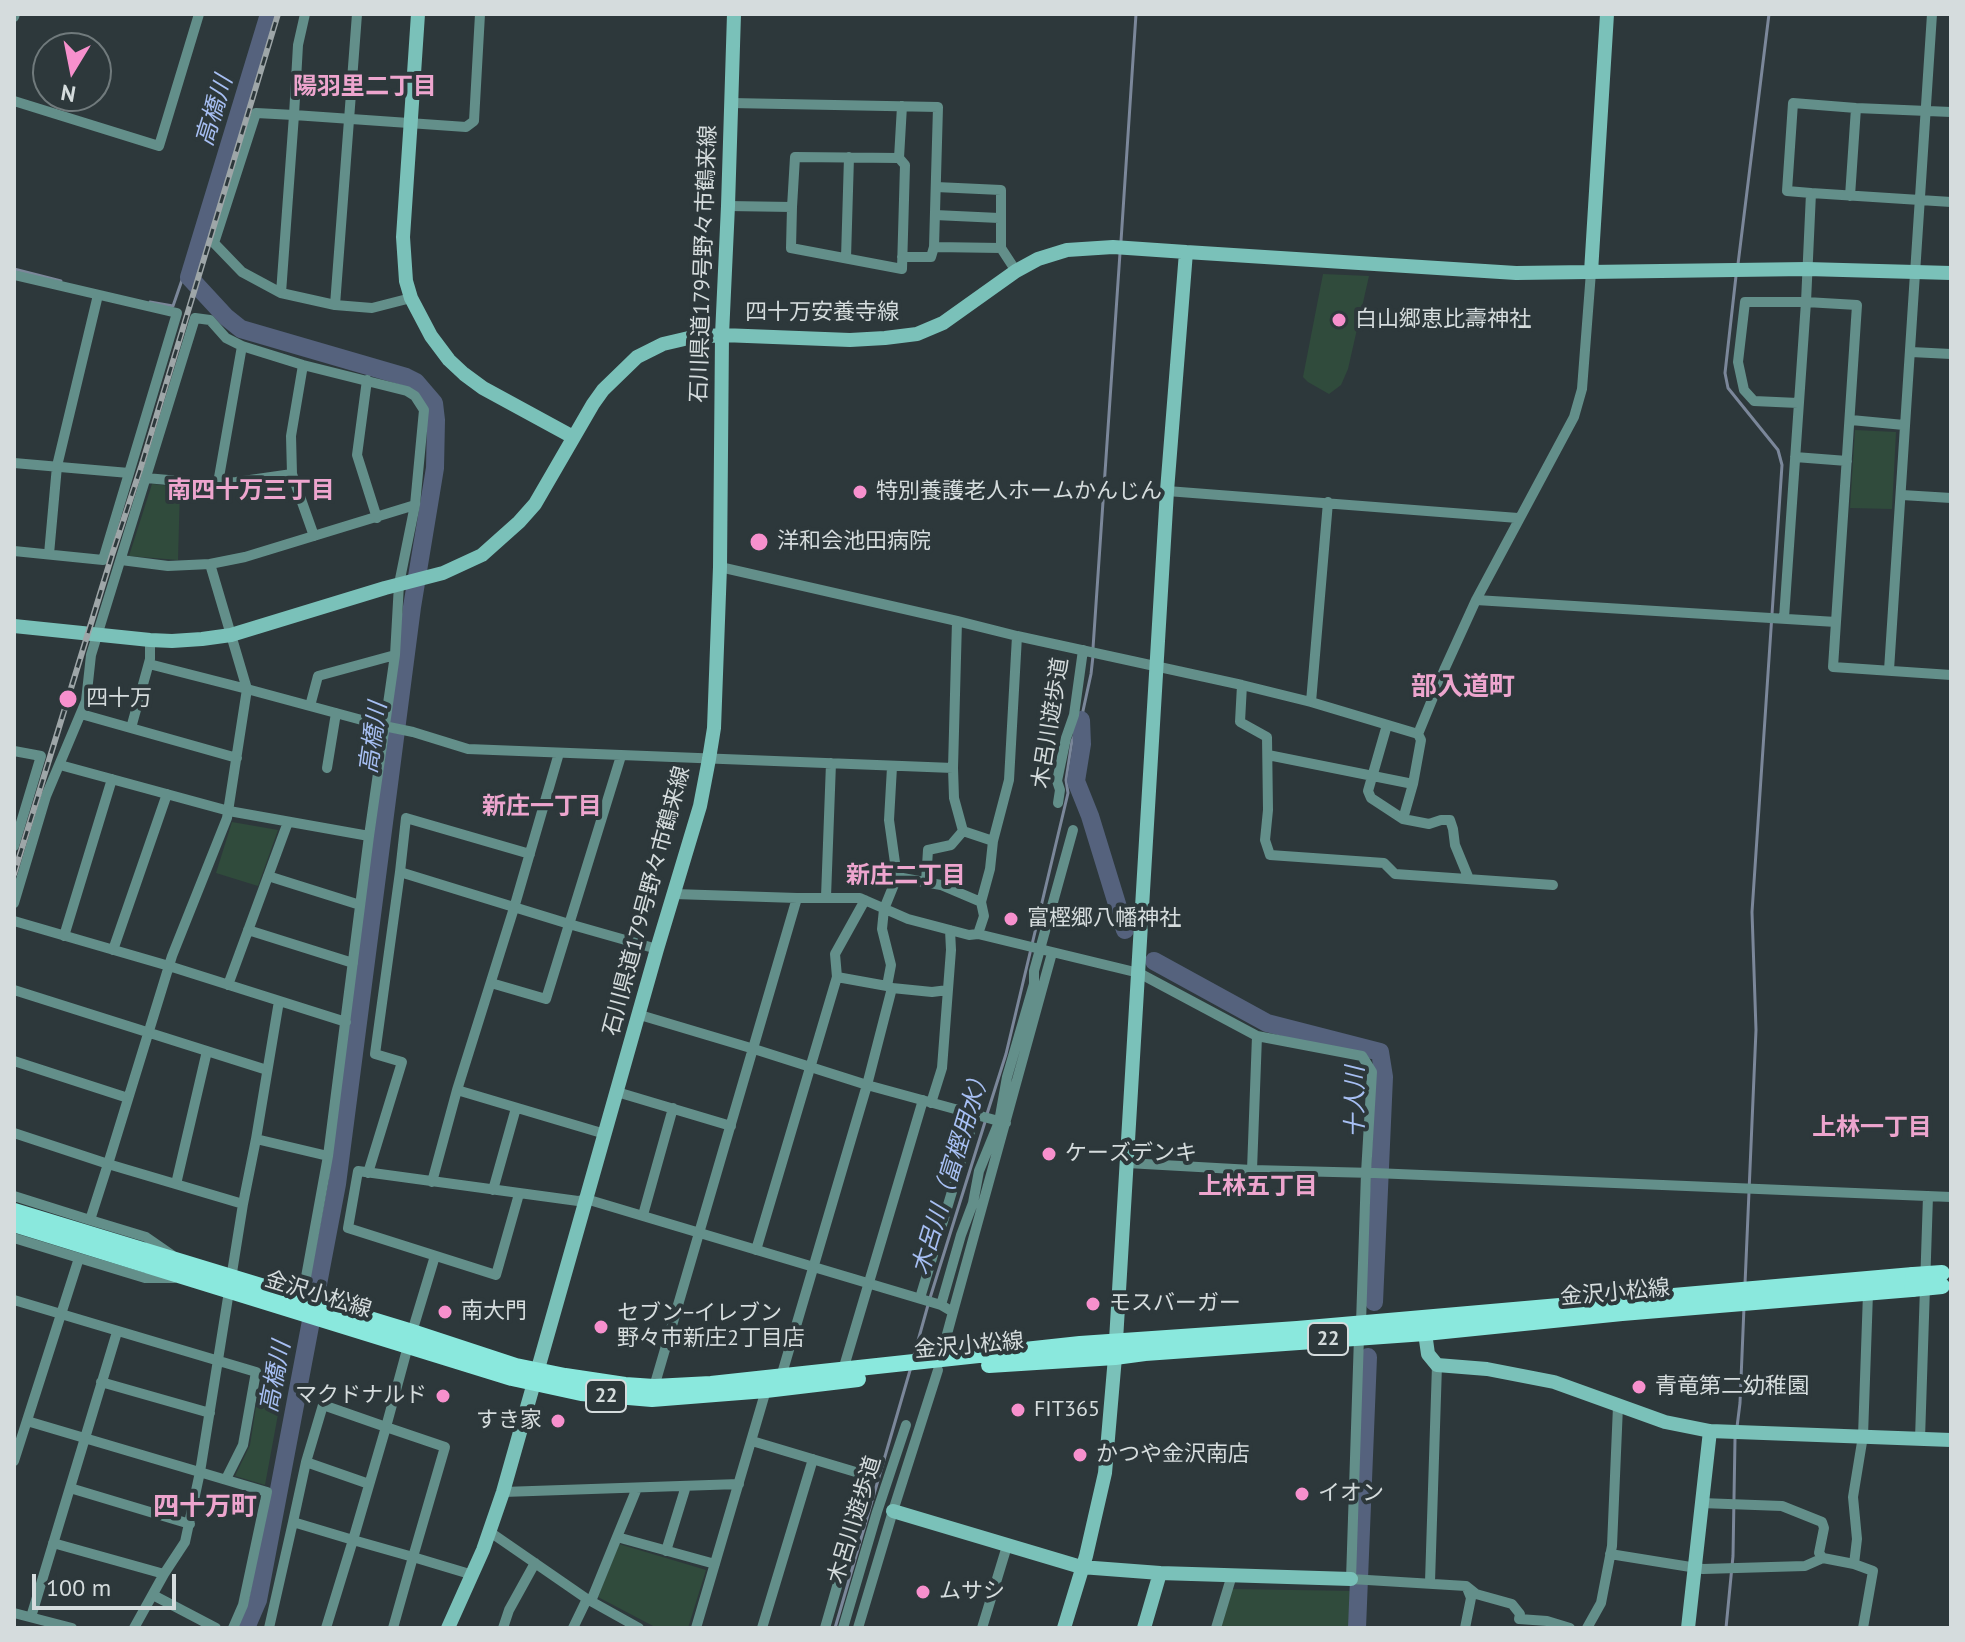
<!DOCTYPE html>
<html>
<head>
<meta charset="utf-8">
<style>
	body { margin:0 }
	#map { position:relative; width:1965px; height:1642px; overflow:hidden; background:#2d383b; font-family:"PT Sans",sans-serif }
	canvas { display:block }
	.frame { position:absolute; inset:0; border:16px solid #d5dcdd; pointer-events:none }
	.north { position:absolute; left:32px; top:32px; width:80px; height:80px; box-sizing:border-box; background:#2d383b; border:2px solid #707a7c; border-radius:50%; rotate:190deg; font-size:22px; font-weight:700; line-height:32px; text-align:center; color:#d5dcdd }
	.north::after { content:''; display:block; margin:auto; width:28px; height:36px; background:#f790cd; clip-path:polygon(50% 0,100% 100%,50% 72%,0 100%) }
	.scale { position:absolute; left:32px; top:1574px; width:144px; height:36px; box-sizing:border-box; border:4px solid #d5dcdd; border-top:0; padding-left:10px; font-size:24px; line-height:28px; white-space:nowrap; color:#d5dcdd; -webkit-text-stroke:6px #2d383b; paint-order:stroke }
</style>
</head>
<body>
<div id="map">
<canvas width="1965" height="1642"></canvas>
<div class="frame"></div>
<div class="north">N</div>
<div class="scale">100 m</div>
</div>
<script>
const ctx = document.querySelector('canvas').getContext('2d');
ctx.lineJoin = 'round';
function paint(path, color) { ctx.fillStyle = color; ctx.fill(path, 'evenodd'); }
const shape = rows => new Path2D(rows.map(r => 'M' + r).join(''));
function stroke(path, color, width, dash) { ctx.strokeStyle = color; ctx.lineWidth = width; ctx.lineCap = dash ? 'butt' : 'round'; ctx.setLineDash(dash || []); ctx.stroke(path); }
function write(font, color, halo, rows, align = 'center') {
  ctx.font = font + ' "PT Sans","Noto Sans JP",sans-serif'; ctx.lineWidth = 8; ctx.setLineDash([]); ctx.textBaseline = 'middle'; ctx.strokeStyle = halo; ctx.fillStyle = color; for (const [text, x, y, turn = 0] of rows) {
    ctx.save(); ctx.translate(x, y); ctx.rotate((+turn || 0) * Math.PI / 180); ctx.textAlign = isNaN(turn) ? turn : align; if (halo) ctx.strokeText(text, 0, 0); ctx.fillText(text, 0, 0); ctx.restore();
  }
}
paint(shape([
	[1323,274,1369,276,1348,369,1341,385,1329,394,1308,382,1303,377],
	[1855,430,1896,432,1892,509,1850,508],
	[152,484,180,487,178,560,129,556],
	[232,822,278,830,258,886,216,873],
	[258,1394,281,1398,265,1485,235,1476,250,1445],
	[619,1544,706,1570,688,1628,655,1627,598,1597],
	[1232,1589,1354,1591,1352,1628,1220,1628]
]), '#304b3c');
stroke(shape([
	[1121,241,1136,14],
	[1738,264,1769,14],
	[14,269,61,281],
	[1736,276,1725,373,1728,388,1778,450,1782,465,1752,912,1756,1030,1745,1284],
	[150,302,173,306,182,280,189,277],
	[1093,648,1120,253],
	[987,1114,1006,1054,1068,793,1066,780,1072,741,1081,720,1091,674,1093,656],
	[930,1298,985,1122],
	[914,1355,928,1305],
	[1737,1427,1740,1403,1744,1307],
	[835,1628,911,1367],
	[1726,1628,1733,1556,1735,1439]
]), '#7b879a', 3);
stroke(shape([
	[1081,720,1082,744,1076,781,1090,816,1125,930],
	[1154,961,1267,1023,1380,1052,1384,1077,1374,1302],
	[246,1628,258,1600,337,1184,412,607,435,468,436,420,434,403,416,382,406,377,241,329,226,317,189,277,269,14],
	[1357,1628,1368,1357]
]), '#55627d', 18);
stroke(shape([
	[14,17,15,14],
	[14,101,159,146,199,14],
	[731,103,938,107,934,247,1001,248],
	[899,158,902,106],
	[936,187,1001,190,1001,248,1016,271],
	[1811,193,1787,191,1793,103,1856,108,1951,112],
	[1850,196,1856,108],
	[1951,202,1811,193,1806,302,1857,305,1833,667,1951,675],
	[728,206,792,207,795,157,899,158,905,165,902,269,791,248,792,207],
	[935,215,999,218],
	[902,257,931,257,934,247],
	[846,258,849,157],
	[14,275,177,313,103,560,14,551],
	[281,293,242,272,214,243,256,113,294,115,298,45,305,14],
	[411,298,372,308,335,305,281,293,294,115,466,127,474,121,480,14],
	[335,305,357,14],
	[1911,352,1951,354],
	[303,365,291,436,292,474,314,536],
	[367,380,357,455,377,518],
	[1851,420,1904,425],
	[1795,457,1847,461],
	[14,463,129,473],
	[146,478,202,483,236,482,292,474],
	[218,483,242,346],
	[1167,491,1518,518],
	[1902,495,1951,498],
	[49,554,57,466,98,295],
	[121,560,168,566,210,564],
	[720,567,957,621,1017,636,1242,685,1311,702,1418,734,1445,668,1476,600,1574,417,1582,389,1591,272],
	[1476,600,1836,622],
	[1784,618,1806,302,1745,302,1738,362,1744,390,1754,401,1798,403],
	[1889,670,1932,14],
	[1242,685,1240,722,1267,737,1268,810,1265,840,1270,855,1384,863,1395,874,1553,885],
	[1311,702,1328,502],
	[310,706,318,676,395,655],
	[81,714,237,758],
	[1387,725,1368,791,1371,798,1403,819,1429,824,1441,820,1450,820,1453,829,1455,845,1469,879],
	[131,728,150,659,150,640],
	[14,751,41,756,14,846],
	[1268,755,1413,784],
	[60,765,229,811,369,836],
	[327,768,336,713],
	[953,768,954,798,963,831,993,841],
	[1058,803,1060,790,1057,781,1066,738,1074,715,1083,650],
	[1403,819,1413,784,1421,740,1418,734],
	[400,872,406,818,530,854],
	[268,876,360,905],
	[897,877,941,885,981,902,984,916,978,934],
	[926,882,928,850,951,845,963,831],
	[674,894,797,898,860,898,908,919,969,935,978,934,1139,973,1257,1036,1252,1170],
	[826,897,831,763],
	[981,902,990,869,993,841,1009,780,1017,636],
	[14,903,46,796,86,701,91,655,195,318,210,320,226,338,242,346,303,365,407,391,415,396,424,410,415,505,245,557,210,564,247,689,384,726,413,732,468,749,953,768,957,621],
	[14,921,169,966,346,1022],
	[248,930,353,963],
	[64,936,112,779],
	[113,950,167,794],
	[837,977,887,986],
	[491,983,546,999,621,756],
	[228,985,288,822],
	[892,988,932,992,948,990],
	[14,990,267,1070],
	[640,1015,754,1049,867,1085,1006,1123],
	[1257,1036,1362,1056,1372,1072,1366,1173,1361,1323],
	[14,1061,128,1098],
	[457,1090,605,1134],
	[617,1092,731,1126],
	[931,1103,942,1068,951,950,950,930],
	[14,1133,108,1164,172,956,227,818,247,689,149,664],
	[256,1139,279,1001],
	[1127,1163,1252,1170,1374,1173,1951,1197],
	[368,1173,402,1062,375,1054,400,872,569,924,657,949],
	[432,1182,457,1090,514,908,559,753],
	[176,1184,207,1051],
	[493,1190,516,1108],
	[519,1194,496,1275,348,1228,358,1171,578,1201,586,1199,941,1305,953,1312,940,1360],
	[14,1196,90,1220],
	[643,1215,673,1108],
	[14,1238,79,1258,14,1461],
	[756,1250,837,977,835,954,865,900],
	[172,1255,146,1237,90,1220,108,1164,243,1204,256,1139,328,1156],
	[79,1258,145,1278,174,1278],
	[920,1298,975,1115],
	[302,1299,328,1156,369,836,395,655,399,584,415,505],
	[14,1300,256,1372,243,1445,226,1479],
	[941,1305,961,1235,973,1203,979,1171,999,1122,1007,1077,1034,984,1034,971,1073,830],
	[953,1312,1052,953],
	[412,1332,435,1256],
	[1359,1337,1351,1579,1466,1586,1476,1594,1512,1604,1520,1614,1519,1619,1547,1621,1570,1628],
	[843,1370,923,1100],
	[781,1377,867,1085,892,988,887,986,891,965,882,929,884,909,897,877,889,820,892,767],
	[101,1382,210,1413],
	[654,1387,797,898],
	[27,1421,267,1492,243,1605,233,1628],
	[1920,1439,1928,1196],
	[752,1441,869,1476,825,1628],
	[306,1462,369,1484],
	[70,1488,190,1524],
	[503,1492,739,1484],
	[1701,1503,1782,1506,1822,1522,1824,1528,1819,1553,1823,1558],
	[490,1532,587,1599,639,1628],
	[617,1537,637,1488],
	[53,1543,164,1574],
	[666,1551,686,1486],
	[1610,1554,1703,1569,1805,1566,1823,1558,1854,1564,1873,1571,1863,1628],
	[1854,1564,1857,1539,1853,1497,1863,1436,1868,1293],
	[1430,1582,1437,1365],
	[153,1595,216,1628],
	[591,1601,617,1537,715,1564],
	[14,1613,72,1628],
	[31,1617,117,1332],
	[134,1628,164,1574,185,1542,200,1472,243,1204],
	[269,1628,293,1522],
	[326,1628,353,1540,293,1522,306,1462,323,1405,386,1427,408,1346],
	[393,1628,413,1557,445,1447,386,1427,353,1540,413,1557,473,1575],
	[503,1628,509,1610,535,1563],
	[573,1628,587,1599],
	[696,1628,766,1390],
	[762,1628,813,1459],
	[843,1628,877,1512,906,1425],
	[858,1628,893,1511,938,1370],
	[982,1628,1007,1546],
	[1216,1628,1232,1575],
	[1465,1628,1471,1598,1467,1588],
	[1587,1628,1601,1603,1612,1546,1618,1406]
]), '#638f8a', 10);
stroke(shape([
	[418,14,403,237,406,281,411,298,431,336,449,360,464,374,483,388,573,437],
	[1591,272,1607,14],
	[14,626,150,640,172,641,202,639,231,635,385,588,443,573,482,555,519,522,535,504,593,404,603,390,637,357,663,344,693,337,722,335,850,340,885,338,917,334,943,323,1016,271,1038,259,1067,250,1113,247,1186,252],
	[1425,1333,1428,1354,1437,1365,1487,1369,1554,1382,1665,1422,1710,1431,1951,1440],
	[893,1511,1081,1567,1160,1573],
	[448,1628,483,1550,503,1492,657,949,700,806,709,759,714,728,720,567,722,335,728,206,734,14],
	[1064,1628,1086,1556,1105,1473,1115,1357,1167,491,1186,252,1516,273,1807,269,1951,273],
	[1144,1628,1160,1573,1351,1579],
	[1688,1628,1710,1431]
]), '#7ac1b9', 14);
stroke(shape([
	[14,1211,412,1332,516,1366,565,1376,625,1385,654,1387,711,1384,1080,1344,1297,1329,1913,1275],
	[14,1224,512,1378,581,1393,652,1399,766,1390,858,1379],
	[989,1365,1115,1357,1145,1353,1425,1333,1622,1313,1912,1289]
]), '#8ae8dd', 16);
const rail = shape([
	[14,874,112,555,141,467,278,14]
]);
stroke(rail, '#9ea6a8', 6);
stroke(rail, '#2d383b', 3, [9]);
stroke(shape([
	[1913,1275,1942,1273],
	[1912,1289,1942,1286]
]), '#8ae8dd', 16);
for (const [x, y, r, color] of [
	[1339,320,8,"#f790cd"],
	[860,492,8,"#f790cd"],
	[759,542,10,"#f790cd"],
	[68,699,10,"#f790cd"],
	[1011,919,8,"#f790cd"],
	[1049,1154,8,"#f790cd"],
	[1093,1304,8,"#f790cd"],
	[445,1312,8,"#f790cd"],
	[601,1327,8,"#f790cd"],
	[1639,1387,8,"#f790cd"],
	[443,1396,8,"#f790cd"],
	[1018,1410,8,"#f790cd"],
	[558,1421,8,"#f790cd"],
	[1080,1455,8,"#f790cd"],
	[1302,1494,8,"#f790cd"],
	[923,1592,8,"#f790cd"]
]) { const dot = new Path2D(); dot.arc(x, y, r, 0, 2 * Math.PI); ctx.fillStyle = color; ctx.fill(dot); stroke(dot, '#2d383b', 3); }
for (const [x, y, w] of [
	[1328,1339,40],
	[606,1396,40]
]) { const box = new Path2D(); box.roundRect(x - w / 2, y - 16, w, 32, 6); ctx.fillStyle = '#2d383b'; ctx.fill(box); stroke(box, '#d5dcdd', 2); }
write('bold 20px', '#d5dcdd', null, [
	["22",1328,1339],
	["22",606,1396]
]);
write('22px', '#d5dcdd', '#2d383b', [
	["石川県道179号野々市鶴来線",704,264,-88],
	["四十万安養寺線",822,313],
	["木呂川遊歩道",1051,723,-81],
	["石川県道179号野々市鶴来線",647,901,-75],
	["金沢小松線",1615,1293,-5],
	["金沢小松線",318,1295,17],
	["金沢小松線",969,1346,-5],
	["木呂川遊歩道",855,1520,-73]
]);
write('22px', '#d5dcdd', '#2d383b', [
	["白山郷恵比壽神社",1355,320],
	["特別養護老人ホームかんじん",876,492],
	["洋和会池田病院",777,542],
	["四十万",86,699],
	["富樫郷八幡神社",1027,919],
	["ケーズデンキ",1065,1154],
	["モスバーガー",1109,1304],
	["南大門",461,1312],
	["セブン−イレブン",617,1314],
	["野々市新庄2丁目店",617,1339],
	["青竜第二幼稚園",1655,1387],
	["マクドナルド",427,1396,"right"],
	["FIT365",1034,1410],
	["すき家",542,1421,"right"],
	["かつや金沢南店",1096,1455],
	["イオン",1318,1494],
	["ムサシ",939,1592]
], 'left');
write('bold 24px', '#eda5ce', '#2d383b', [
	["陽羽里二丁目",365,87],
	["南四十万三丁目",251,491],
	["新庄一丁目",542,807],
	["新庄二丁目",906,876],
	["上林一丁目",1872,1128],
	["上林五丁目",1258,1187]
]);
write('italic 24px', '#a7bff3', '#2d383b', [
	["高橋川",215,111,-73],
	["高橋川",374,738,-82],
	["十人川",1356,1102,-90],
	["木呂川（富樫用水）",952,1171,-73],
	["高橋川",276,1377,-79]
]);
write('bold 26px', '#eda5ce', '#2d383b', [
	["部入道町",1463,688],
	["四十万町",205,1508]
]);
</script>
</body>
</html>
